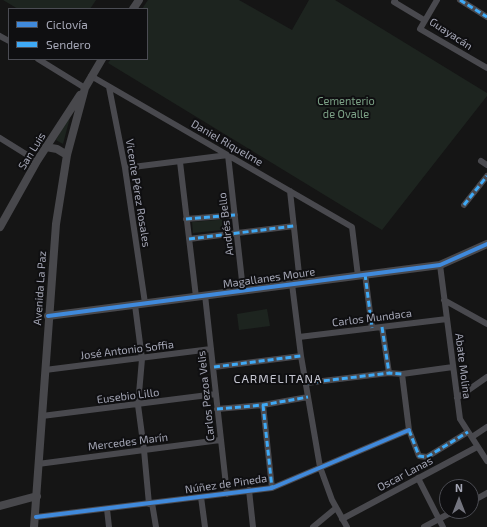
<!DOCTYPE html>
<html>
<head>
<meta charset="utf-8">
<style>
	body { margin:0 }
	#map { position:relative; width:487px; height:527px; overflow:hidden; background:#151515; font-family:"Exo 2",sans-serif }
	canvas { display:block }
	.legend { position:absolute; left:8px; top:8px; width:140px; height:52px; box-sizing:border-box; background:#0f0f11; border:1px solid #4b4c53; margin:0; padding:5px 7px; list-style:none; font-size:12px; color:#a5a7b6 }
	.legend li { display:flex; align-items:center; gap:8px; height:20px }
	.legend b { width:20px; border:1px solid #4b4c53 }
	.north { position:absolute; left:439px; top:479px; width:40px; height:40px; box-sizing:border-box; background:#0f0f11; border:1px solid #4b4c53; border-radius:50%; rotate:0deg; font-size:11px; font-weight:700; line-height:16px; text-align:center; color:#a5a7b6 }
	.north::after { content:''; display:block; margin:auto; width:14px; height:18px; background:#73747e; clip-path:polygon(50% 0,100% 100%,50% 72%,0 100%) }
</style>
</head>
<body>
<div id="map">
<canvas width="487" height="527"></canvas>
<ul class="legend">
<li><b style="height:5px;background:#408adc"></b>Ciclovía</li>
<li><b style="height:5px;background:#3fa9f5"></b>Sendero</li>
</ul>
<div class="north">N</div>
</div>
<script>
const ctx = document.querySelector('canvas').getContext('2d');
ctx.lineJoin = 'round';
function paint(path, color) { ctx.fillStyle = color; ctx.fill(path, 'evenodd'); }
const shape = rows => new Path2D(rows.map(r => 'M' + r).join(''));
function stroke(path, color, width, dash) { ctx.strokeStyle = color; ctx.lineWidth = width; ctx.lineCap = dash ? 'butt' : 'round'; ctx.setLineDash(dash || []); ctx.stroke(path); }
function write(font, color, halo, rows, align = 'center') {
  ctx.font = font + ' "Exo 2",sans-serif'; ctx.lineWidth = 4; ctx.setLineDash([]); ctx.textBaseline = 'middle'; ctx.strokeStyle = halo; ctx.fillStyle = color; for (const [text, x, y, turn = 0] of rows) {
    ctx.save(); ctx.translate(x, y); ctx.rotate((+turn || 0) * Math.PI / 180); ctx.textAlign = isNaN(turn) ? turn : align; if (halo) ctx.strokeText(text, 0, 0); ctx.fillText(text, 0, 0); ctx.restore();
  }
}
paint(shape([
	[3,0,96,0,90,9,18,9],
	[148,0,239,0,292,30,309,0,335,0,487,93,487,96,382,230,108,63,111,59,147,59,147,9,142,9],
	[72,110,63,144,56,140],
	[229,219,231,229,193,233,192,222],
	[267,309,270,326,239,330,237,314]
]), '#1d241f');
stroke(shape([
	[395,0,394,2,424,20],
	[437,0,420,29,487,68],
	[460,0,487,17],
	[0,36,9,41],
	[38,59,85,88],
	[91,76,352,227,358,276],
	[109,87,125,168,145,303],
	[0,138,37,161],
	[481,161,487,165],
	[180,162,196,297],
	[125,168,228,155,243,290],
	[290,191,300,283],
	[464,205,487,176],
	[186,219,235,215],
	[189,239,294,226],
	[440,265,460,419,487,461],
	[365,274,372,328],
	[292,284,301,356,320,467,332,500,347,527],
	[205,295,227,494],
	[444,300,487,324],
	[135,305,142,359,138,405,144,450,149,504],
	[382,327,389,373],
	[299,337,447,319],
	[214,367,301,356],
	[45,370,211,349],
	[402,374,409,430,419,456,427,457,468,432],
	[306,383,389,373,402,374,453,367],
	[457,398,487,377],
	[263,405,272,488],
	[217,409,263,405,308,397],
	[42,416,216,394],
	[472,437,487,427],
	[38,464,220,440],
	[418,478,443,527],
	[249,490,253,527],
	[201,497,205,527],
	[471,502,487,493],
	[152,503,156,527],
	[107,509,109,527],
	[36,517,272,488,409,430],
	[342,519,477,447],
	[313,527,336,508],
	[424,527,454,511]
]), '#49494e', 6);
stroke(shape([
	[133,9,139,0],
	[46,147,57,149,67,155],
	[0,227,37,161,80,95],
	[48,316,440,265,487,244],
	[0,506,37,496],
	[34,527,56,224,67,155,85,88,102,59]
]), '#48484c', 8);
stroke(shape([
	[460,0,487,17],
	[464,205,487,176],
	[186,219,235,215],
	[189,239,294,226],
	[365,274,372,328],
	[382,327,389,373],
	[214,367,301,356],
	[306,383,389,373,402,374],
	[263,405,272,488],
	[217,409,263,405,308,397],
	[409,430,419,456,427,457,468,432]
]), '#3fa9f5', 3, [6, 3]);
stroke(shape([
	[48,316,440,265,487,244],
	[36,517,272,488,409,430]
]), '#408adc', 4);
write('11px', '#a5a7b6', '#0f0f11', [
	["Guayacán",451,34,33],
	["Daniel Riquelme",227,143,30],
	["San Luis",32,151,-58],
	["Vicente Pérez Rosales",138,193,81],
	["Andrés Bello",226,224,-97],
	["Magallanes Moure",269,278,-8],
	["Avenida La Paz",40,288,-86],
	["Carlos Mundaca",372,318,-7],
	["José Antonio Soffia",127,350,-7],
	["Abate Molina",463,366,83],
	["Eusebio Lillo",128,396,-7],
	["Carlos Pezoa Velis",206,396,-96],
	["Mercedes Marín",128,442,-7],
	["Oscar Lanas",405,474,-28],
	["Núñez de Pineda",226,484,-8]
]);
write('11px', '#7ca186', '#0f0f11', [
	["Cementerio",346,101],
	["de Ovalle",346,114]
]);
ctx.letterSpacing = '1px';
write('12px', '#c6c7d2', '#0f0f11', [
	["CARMELITANA",278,379]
]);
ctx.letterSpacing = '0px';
</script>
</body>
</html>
